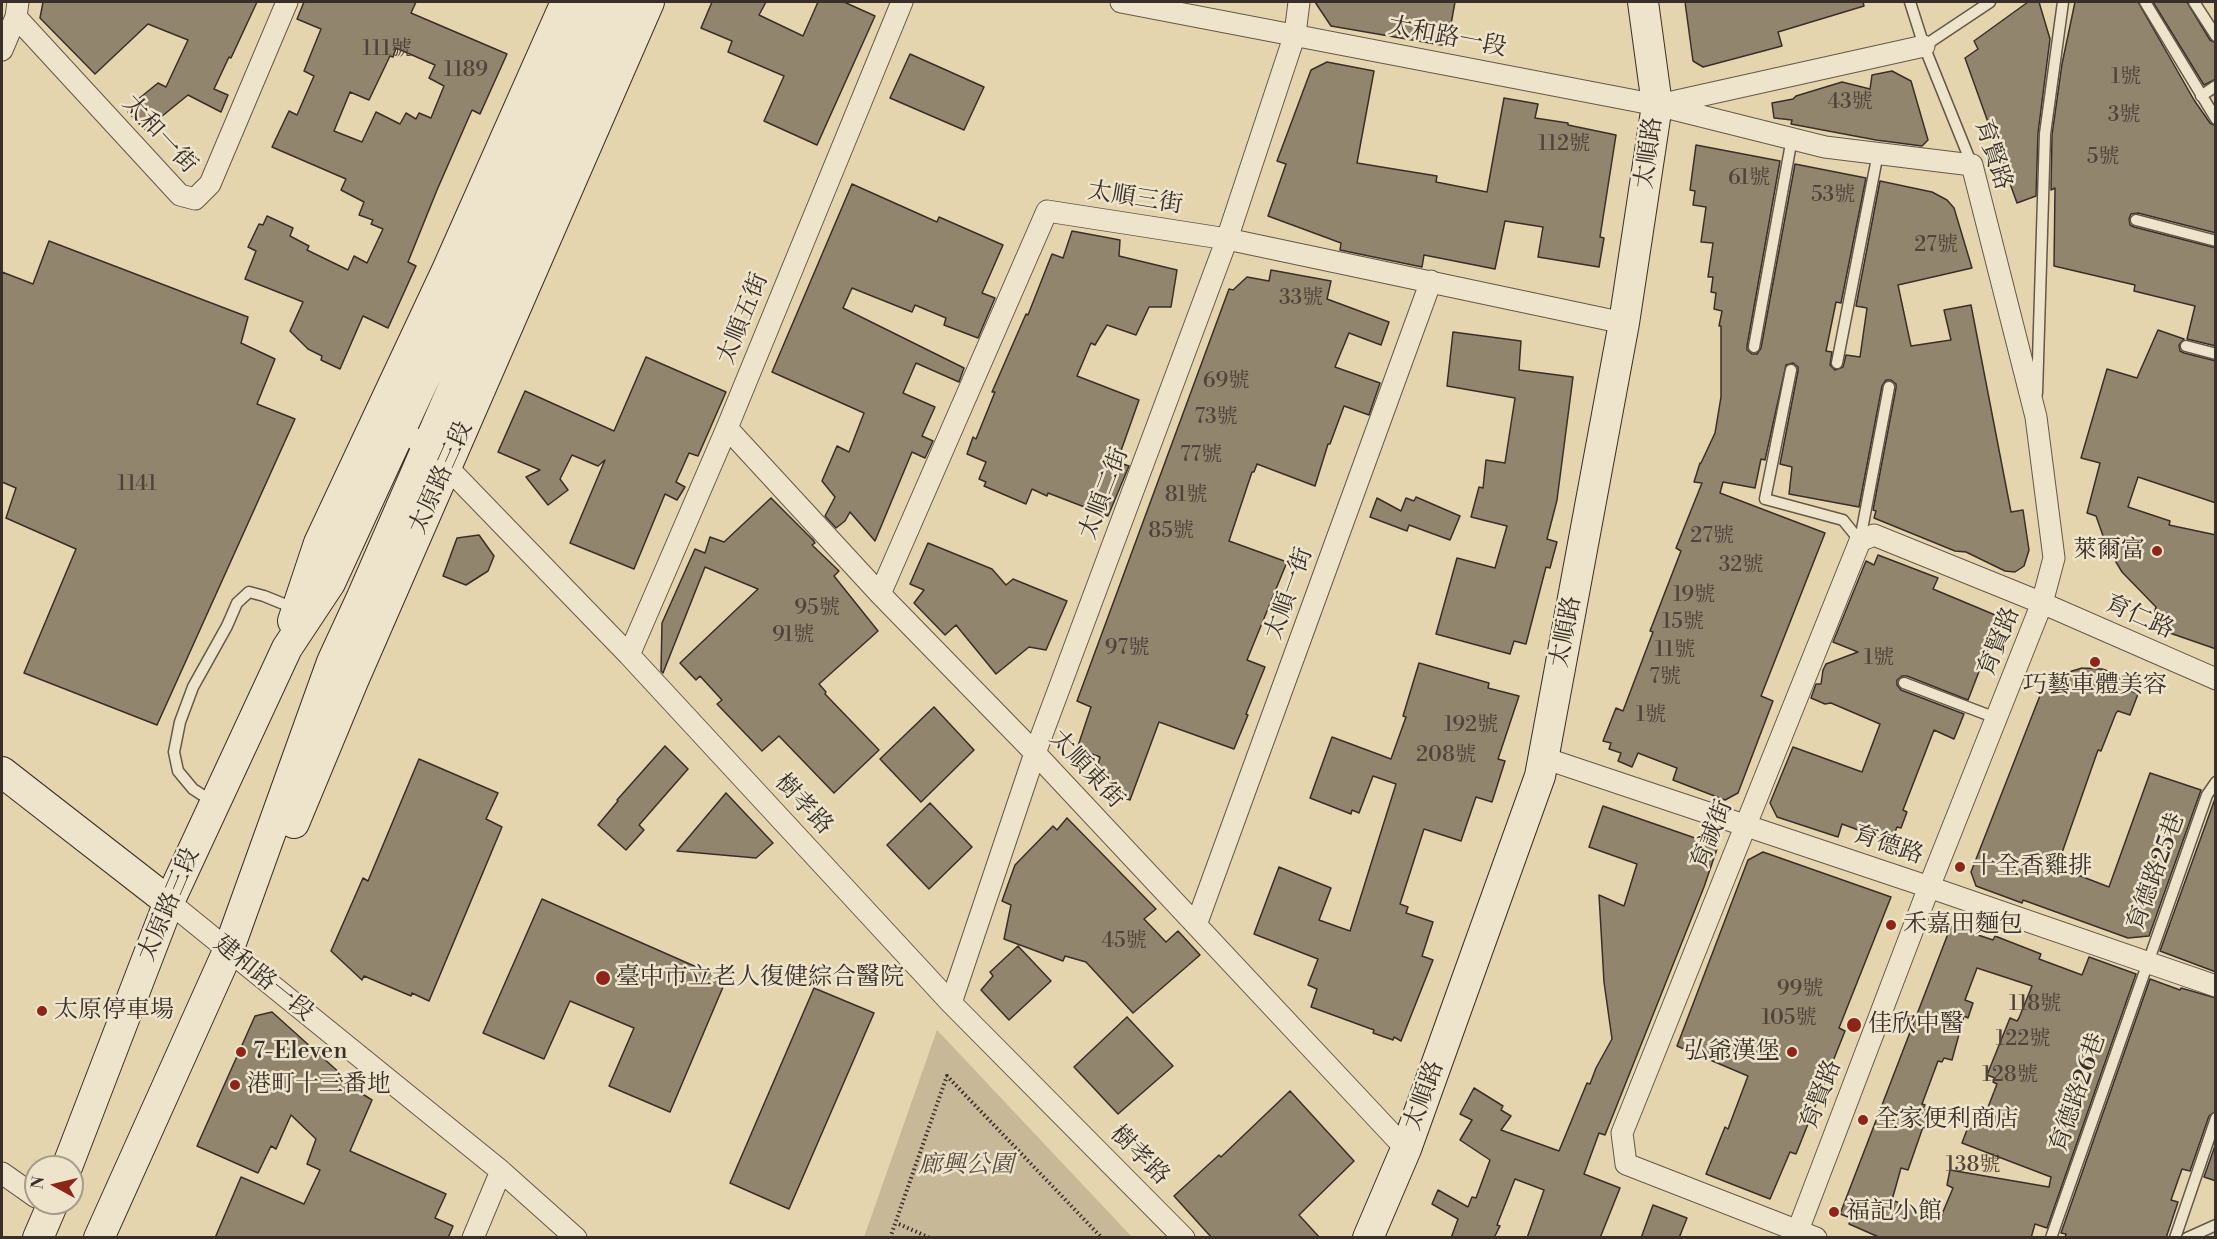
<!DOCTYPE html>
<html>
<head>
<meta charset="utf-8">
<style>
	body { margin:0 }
	#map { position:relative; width:2217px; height:1239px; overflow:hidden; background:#e4d5af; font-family:"Libre Bodoni",serif }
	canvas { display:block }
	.frame { position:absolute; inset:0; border:3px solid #3a2f28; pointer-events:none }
	.north { position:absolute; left:24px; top:1155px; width:60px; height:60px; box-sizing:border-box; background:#ede4cb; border:2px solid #a59c8a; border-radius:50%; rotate:278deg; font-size:16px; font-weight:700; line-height:24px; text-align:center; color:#3a2f28 }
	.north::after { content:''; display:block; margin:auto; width:21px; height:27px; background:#8f2418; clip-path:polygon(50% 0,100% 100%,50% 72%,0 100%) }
</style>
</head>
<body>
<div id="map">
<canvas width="2217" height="1239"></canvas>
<div class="frame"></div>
<div class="north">N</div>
</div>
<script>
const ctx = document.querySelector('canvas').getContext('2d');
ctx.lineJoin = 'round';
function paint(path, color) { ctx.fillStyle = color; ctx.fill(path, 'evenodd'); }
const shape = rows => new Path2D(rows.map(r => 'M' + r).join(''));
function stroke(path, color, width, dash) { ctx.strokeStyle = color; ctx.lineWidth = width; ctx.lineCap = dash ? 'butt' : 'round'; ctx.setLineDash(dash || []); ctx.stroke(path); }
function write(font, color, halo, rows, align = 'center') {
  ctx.font = font + ' "Libre Bodoni","Noto Serif TC",serif'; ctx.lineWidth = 5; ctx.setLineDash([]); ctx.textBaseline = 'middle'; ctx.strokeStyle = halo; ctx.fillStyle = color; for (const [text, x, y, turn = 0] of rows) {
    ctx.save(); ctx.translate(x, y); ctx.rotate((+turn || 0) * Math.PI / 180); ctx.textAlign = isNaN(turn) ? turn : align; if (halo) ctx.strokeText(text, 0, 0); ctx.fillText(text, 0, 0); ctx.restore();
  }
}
paint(shape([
	[937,1030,1132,1237,864,1237]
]), '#c7b998');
const building = shape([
	[43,2,257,2,231,58,229,57,214,89,228,95,221,112,188,95,145,130,128,112,138,103,136,101,158,83,166,87,188,40,148,24,95,74,40,18,43,2],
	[304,2,416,2,411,13,507,54,480,114,472,110,437,190,408,262,416,266,388,328,363,316,340,369,321,360,322,356,308,349,290,331,303,302,245,279,256,251,248,247,259,224,263,225,267,216,293,228,290,236,309,246,307,250,348,270,354,256,367,263,383,229,371,224,373,220,359,215,364,202,341,190,346,179,272,147,289,111,297,115,314,76,304,71,321,29,297,19,304,2],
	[396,48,435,65,429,78,444,86,431,118,419,113,416,119,406,113,400,124,376,112,362,142,334,131,350,92,369,100,390,56,393,57,396,48],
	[712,2,766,2,759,15,803,36,818,2,844,2,875,16,817,145,764,121,784,76,728,52,732,41,701,28,712,2],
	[1315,2,1455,2,1447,46,1331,26,1315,2],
	[1685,2,1863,2,1864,6,1778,32,1782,46,1703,67,1693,61,1685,2],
	[2028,2,2039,2,2050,39,2038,133,2036,196,2017,203,1965,58,1978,49,1974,41,2028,2],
	[2075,2,2138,2,2194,100,2210,123,2216,126,2216,233,2138,213,2131,214,2129,219,2130,225,2134,227,2216,248,2216,346,2187,339,2195,306,2134,291,2135,285,2054,266,2055,188,2051,190,2052,135,2062,64,2075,2],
	[2153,2,2187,2,2210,40,2216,43,2216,79,2204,85,2153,2],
	[910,54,984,87,964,130,890,98,910,54],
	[1327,62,1374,71,1357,163,1437,176,1436,182,1487,192,1504,98,1538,104,1535,118,1568,123,1568,125,1616,135,1600,237,1604,238,1599,267,1538,257,1543,227,1505,221,1495,269,1424,255,1422,267,1340,250,1341,243,1268,216,1286,164,1277,161,1311,70,1327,62],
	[1892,71,1911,81,1928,140,1922,146,1876,140,1791,124,1792,120,1774,118,1772,103,1793,99,1796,96,1842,82,1870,89,1872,75,1892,71],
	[1696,145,1780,161,1747,346,1747,350,1752,354,1757,354,1761,348,1795,164,1866,178,1841,303,1836,302,1826,351,1832,352,1830,365,1835,370,1843,367,1846,355,1860,357,1867,308,1856,306,1880,181,1932,192,1947,200,1954,208,1972,268,1898,285,1911,346,1951,340,1944,310,1971,305,2011,512,2023,510,2029,550,2024,566,2015,572,2005,571,1966,552,1955,551,1874,518,1876,511,1873,510,1896,388,1896,384,1891,380,1886,380,1882,386,1859,507,1789,494,1792,467,1780,464,1798,371,1798,367,1793,363,1786,365,1765,460,1761,459,1755,488,1723,482,1720,493,1825,533,1761,696,1773,701,1738,793,1725,800,1673,780,1677,768,1638,753,1632,767,1618,761,1621,753,1609,749,1611,743,1603,741,1616,708,1623,711,1653,632,1650,631,1681,551,1676,548,1702,483,1694,482,1700,463,1701,463,1715,433,1721,397,1721,326,1719,326,1722,311,1714,309,1716,293,1711,292,1713,277,1708,277,1713,243,1701,242,1706,207,1693,205,1695,191,1690,190,1696,145],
	[852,184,937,222,939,217,1003,245,982,293,995,298,978,338,944,325,946,318,915,305,912,312,852,288,843,308,964,368,959,382,916,363,903,393,935,407,922,436,933,441,925,458,912,452,875,541,850,512,845,521,836,528,825,516,835,497,822,481,837,446,849,452,864,413,772,372,852,184],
	[1072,231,1120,240,1119,256,1177,270,1171,307,1149,307,1136,335,1107,325,1095,345,1091,343,1077,376,1139,400,1117,462,1129,466,1108,516,1048,493,1047,496,1032,489,1026,504,984,486,986,482,979,479,986,462,967,454,973,437,976,439,995,392,992,392,1026,314,1028,315,1052,254,1063,258,1072,231],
	[49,241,248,317,241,343,275,359,257,404,295,419,157,725,24,673,76,549,6,518,16,488,2,482,2,272,33,284,49,241],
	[1271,270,1331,281,1327,299,1389,322,1381,345,1349,333,1335,367,1380,383,1369,415,1344,406,1330,444,1328,444,1315,486,1257,464,1254,472,1252,472,1229,541,1287,562,1247,660,1265,667,1246,714,1248,715,1234,749,1159,722,1130,800,1117,795,1097,769,1100,757,1077,749,1091,707,1077,701,1229,289,1233,290,1247,277,1269,281,1271,270],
	[2158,330,2184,339,2179,345,2180,351,2184,353,2216,361,2216,503,2138,477,2128,507,2170,521,2169,525,2216,535,2216,649,2167,632,2152,622,2156,607,2122,572,2107,547,2096,516,2087,513,2100,463,2081,458,2107,369,2137,378,2158,330],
	[1453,332,1521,341,1519,370,1573,377,1557,500,1547,539,1557,542,1550,568,1546,567,1526,644,1514,641,1510,654,1436,634,1457,558,1495,568,1507,526,1471,517,1479,487,1483,488,1486,460,1505,463,1515,398,1447,386,1453,332],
	[646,357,726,392,698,456,689,453,676,482,685,487,677,500,665,494,634,569,570,543,605,460,598,466,572,455,560,479,568,490,548,505,526,477,540,470,498,452,525,391,614,431,646,357],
	[1416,497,1460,516,1450,540,1409,525,1407,531,1370,517,1377,498,1401,511,1406,498,1414,501,1416,497],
	[771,498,813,540,815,543,812,545,839,571,834,576,878,631,819,684,826,692,825,694,879,750,834,793,779,736,762,751,717,704,722,700,700,676,696,680,680,663,758,589,705,567,663,673,661,671,662,623,695,549,705,553,710,537,724,542,771,498],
	[479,535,494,556,488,571,466,585,443,576,457,538,479,535],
	[928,543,992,569,1006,585,1013,579,1067,601,1046,650,1029,647,996,674,956,625,945,635,914,603,924,590,910,584,928,543],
	[1878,555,1938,578,1933,589,2000,617,1968,700,1907,676,1902,676,1897,680,1897,685,1901,690,1964,714,1954,739,1934,730,1903,810,1907,812,1901,828,1897,827,1891,842,1842,824,1838,837,1777,817,1770,803,1793,747,1862,772,1880,724,1831,703,1825,704,1811,698,1816,684,1821,684,1823,670,1826,664,1858,652,1833,642,1866,561,1874,565,1878,555],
	[1419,663,1489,683,1488,688,1519,696,1498,759,1505,761,1492,802,1476,797,1461,841,1424,829,1400,904,1408,907,1406,913,1433,922,1422,956,1433,960,1401,1041,1394,1037,1393,1040,1373,1033,1374,1030,1311,1007,1317,989,1308,985,1318,959,1254,934,1279,867,1331,888,1319,920,1350,931,1396,784,1373,776,1359,813,1352,810,1351,814,1310,798,1332,737,1391,759,1406,717,1403,716,1419,663],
	[2082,668,2102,669,2133,680,2129,690,2138,694,2130,715,2118,711,2116,713,2101,751,2098,750,2057,867,2109,887,2150,773,2201,790,2149,936,2128,938,2023,900,2022,903,1976,886,1971,872,2041,693,2059,675,2082,668],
	[934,707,974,750,921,802,880,759,934,707],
	[665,746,688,769,639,825,644,830,626,850,598,825,618,801,617,800,665,746],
	[419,759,498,793,486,819,502,827,429,1001,412,993,411,996,364,976,362,980,331,951,363,878,368,881,419,759],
	[726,793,773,843,756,858,677,851,726,793],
	[2216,796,2216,972,2160,951,2216,796],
	[930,803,972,847,929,889,887,845,930,803],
	[1603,806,1718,846,1704,887,1605,1135,1599,1133,1584,1174,1620,1188,1600,1238,1527,1238,1544,1190,1515,1179,1497,1225,1500,1226,1494,1238,1451,1238,1458,1219,1432,1204,1438,1190,1468,1207,1472,1197,1476,1198,1490,1160,1460,1140,1472,1120,1460,1114,1474,1088,1503,1106,1501,1110,1511,1116,1501,1130,1559,1151,1587,1083,1590,1084,1596,1068,1612,1039,1604,982,1599,895,1624,906,1637,864,1589,847,1603,806],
	[1067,818,1156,909,1144,919,1166,942,1178,931,1200,955,1133,1013,1086,962,1065,956,1063,961,1004,939,1011,905,1002,901,1015,865,1053,826,1057,830,1067,818],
	[1763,852,1891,897,1839,1028,1845,1031,1796,1154,1790,1152,1770,1199,1706,1174,1725,1127,1728,1129,1748,1076,1677,1046,1748,860,1763,852],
	[542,899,726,980,670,1112,609,1086,634,1028,570,1001,544,1059,483,1033,542,899],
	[1951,926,1993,940,1995,936,2041,954,2039,959,2082,975,2089,957,2136,974,2047,1228,2035,1224,2031,1238,1881,1238,1849,1224,1851,1218,1840,1214,1951,926],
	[1977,968,2032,986,2019,1018,2017,1021,2010,1018,1987,1075,1995,1078,1993,1082,1997,1084,1980,1128,1976,1126,1975,1130,1968,1127,1962,1143,2051,1177,2049,1187,1950,1170,1947,1185,1953,1188,1940,1219,1892,1200,1901,1168,1908,1170,1923,1127,1925,1128,1931,1112,1923,1109,1925,1105,1922,1104,1938,1061,1942,1062,1944,1058,1952,1060,1964,1016,1968,1018,1973,1003,1965,1000,1977,968],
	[1018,946,1051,981,1009,1020,981,990,993,976,990,972,1018,946],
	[2150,979,2180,990,2181,988,2216,998,2216,1111,2209,1116,2190,1171,2182,1169,2171,1200,2178,1202,2166,1238,2065,1238,2066,1234,2061,1233,2150,979],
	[814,988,874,1013,789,1209,730,1183,814,988],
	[272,1012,342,1075,340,1080,372,1100,350,1151,446,1194,435,1218,453,1226,448,1238,215,1238,241,1177,304,1204,320,1170,307,1164,316,1139,291,1115,276,1149,271,1146,258,1173,197,1146,255,1016,272,1012],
	[1127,1017,1173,1066,1118,1114,1074,1067,1127,1017],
	[1290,1091,1354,1161,1299,1215,1320,1238,1212,1238,1174,1196,1219,1155,1221,1157,1290,1091],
	[2216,1143,2216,1181,2204,1177,2216,1143],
	[1653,1205,1687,1218,1679,1238,1641,1238,1653,1205]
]);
paint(building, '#92856e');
stroke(building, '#3a2f28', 1.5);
const lane = shape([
	[1910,2,1924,46,1972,165],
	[2145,2,2216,119],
	[2194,2,2216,36],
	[1924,46,1990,2],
	[2201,96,2216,86],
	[2136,220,2216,241],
	[2186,346,2216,354],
	[1754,347,1792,138],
	[1837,363,1878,153],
	[1791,370,1765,499,1843,520,1860,541],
	[2037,393,2045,134,2063,2],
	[1860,540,1889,387],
	[1904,683,1996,718],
	[213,802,193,789,178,771,174,752,180,722,193,687,227,626,237,603,249,592,264,596,296,609],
	[2051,1238,2207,795,2216,782],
	[2175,1238,2216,1118],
	[2187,1238,2216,1225]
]);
const street = shape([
	[1121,2,1657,105,1825,147,1972,165,2036,417,2054,558,2042,603,1929,887,1795,1238],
	[16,17,180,195,195,199,210,184,287,2],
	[2,50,16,17,18,2],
	[1663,104,1924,46],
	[388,425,401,430,427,447,447,467,629,655,951,1003,1184,1238],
	[727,428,880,594,1035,753,1406,1149],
	[880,594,1047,211,1227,239,1624,323],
	[629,655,727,428,902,2],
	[1544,758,1929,887,2216,986],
	[169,902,501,1171,576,1238],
	[1196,925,1431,281],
	[951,1003,1035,753,1227,239,1295,34,1299,2],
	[2,1173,36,1197],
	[473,1238,501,1171],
	[1816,1238,1626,1164,1622,1133,1860,541,1874,535,2042,603,2216,679]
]);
const secondary = shape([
	[293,621,319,543,447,270,566,2],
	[2,772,169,902],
	[294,823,353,681,649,2],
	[67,1167,169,902,287,648,330,583,466,288,593,2],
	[38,1238,53,1203],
	[99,1238,228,951,332,662,362,597,621,2],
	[1368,1238,1406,1149,1540,776,1624,323,1657,105,1643,2]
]);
stroke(lane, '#64584a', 13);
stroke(street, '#64584a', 23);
stroke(secondary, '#3a2f28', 32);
stroke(shape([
	[899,1224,930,1238],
	[890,1238,947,1076,1102,1238]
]), '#3a2f28', 4, [1.5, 3]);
stroke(lane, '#ede4cb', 10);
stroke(street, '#ede4cb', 21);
stroke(secondary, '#ede4cb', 30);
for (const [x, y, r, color] of [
	[2157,551,6,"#8f2418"],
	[2095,662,6,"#8f2418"],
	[1960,867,6,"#8f2418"],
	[1891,925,6,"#8f2418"],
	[603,978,8,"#8f2418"],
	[42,1011,6,"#8f2418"],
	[1854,1025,8,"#8f2418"],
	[241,1052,6,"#8f2418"],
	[1792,1052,6,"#8f2418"],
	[235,1085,6,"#8f2418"],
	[1863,1120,6,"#8f2418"],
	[1834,1212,6,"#8f2418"]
]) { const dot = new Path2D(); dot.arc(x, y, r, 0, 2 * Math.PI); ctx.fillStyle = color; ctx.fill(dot); stroke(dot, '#ede4cb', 2); }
write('21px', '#50443a', null, [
	["111號",387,50],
	["1189",466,71],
	["1號",2126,78],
	["43號",1850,103],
	["3號",2124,116],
	["112號",1564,145],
	["5號",2103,158],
	["61號",1749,179],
	["53號",1833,196],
	["27號",1936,246],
	["33號",1301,299],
	["69號",1226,382],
	["73號",1216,418],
	["77號",1201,456],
	["1141",137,485],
	["81號",1186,496],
	["85號",1171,532],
	["27號",1712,537],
	["32號",1741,566],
	["19號",1694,596],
	["95號",817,609],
	["15號",1683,623],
	["91號",793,636],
	["97號",1127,649],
	["11號",1675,651],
	["1號",1879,659],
	["7號",1665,678],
	["1號",1651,716],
	["192號",1471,726],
	["208號",1446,756],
	["45號",1124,942],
	["99號",1800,990],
	["118號",2035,1005],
	["105號",1789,1019],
	["122號",2023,1040],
	["128號",2010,1076],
	["138號",1973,1166]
]);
write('24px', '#3a2f28', '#ede4cb', [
	["太和路一段",1447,38,11],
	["太和一街",159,135,47],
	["太順路",1650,153,-82],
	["育賢路",1992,155,72],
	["太順三街",1135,199,9],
	["太順五街",744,319,-68],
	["太原路三段",442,478,-66],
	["太順二街",1105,494,-69],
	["太順一街",1290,594,-70],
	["育仁路",2139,618,24],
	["太順路",1567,632,-79],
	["育賢路",2000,642,-68],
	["太順東街",1086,770,47],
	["樹孝路",803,805,47],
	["育誠街",1713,835,-68],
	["育德路",1888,846,19],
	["育德路25巷",2157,872,-70],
	["太原路三段",170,905,-67],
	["建和路一段",263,979,39],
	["育德路26巷",2079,1093,-71],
	["育賢路",1822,1095,-69],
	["太順路",1425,1096,-70],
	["樹孝路",1139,1156,45]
]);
write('24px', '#3a2f28', '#ede4cb', [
	["萊爾富",2145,551,"right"],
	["巧藝車體美容",2095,686,"center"],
	["十全香雞排",1972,867],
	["禾嘉田麵包",1903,925],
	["臺中市立老人復健綜合醫院",616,978],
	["太原停車場",54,1011],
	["佳欣中醫",1868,1025],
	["7-Eleven",253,1052],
	["弘爺漢堡",1780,1052,"right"],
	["港町十三番地",247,1085],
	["全家便利商店",1875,1120],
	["福記小館",1846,1212]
], 'left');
write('italic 24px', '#564b3e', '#ede4cb', [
	["廊興公園",966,1166]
]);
</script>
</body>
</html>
